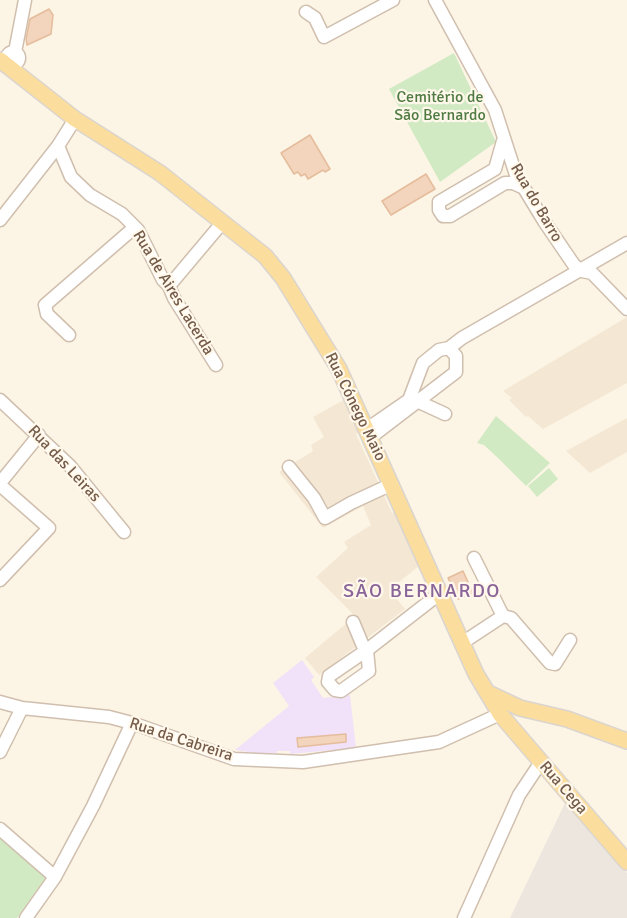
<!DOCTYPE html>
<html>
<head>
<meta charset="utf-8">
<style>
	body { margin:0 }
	canvas { display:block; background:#fcf5e5 }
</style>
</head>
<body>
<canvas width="627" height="918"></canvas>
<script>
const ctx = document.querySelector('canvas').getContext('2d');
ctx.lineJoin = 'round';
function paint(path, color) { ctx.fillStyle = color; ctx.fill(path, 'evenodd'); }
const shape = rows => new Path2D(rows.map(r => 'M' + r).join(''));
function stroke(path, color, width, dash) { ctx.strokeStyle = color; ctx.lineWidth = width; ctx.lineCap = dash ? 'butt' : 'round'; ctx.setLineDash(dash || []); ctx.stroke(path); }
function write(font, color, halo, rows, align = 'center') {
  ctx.font = font + ' Signika,sans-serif'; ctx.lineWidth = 4.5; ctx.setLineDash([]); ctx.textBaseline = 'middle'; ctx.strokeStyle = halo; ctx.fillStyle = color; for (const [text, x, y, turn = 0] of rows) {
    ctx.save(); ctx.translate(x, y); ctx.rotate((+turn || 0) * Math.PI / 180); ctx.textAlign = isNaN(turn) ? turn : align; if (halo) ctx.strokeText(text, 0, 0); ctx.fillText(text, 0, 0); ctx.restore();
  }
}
paint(shape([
	[627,317,627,383,543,429,528,416,526,417,509,400,512,398,503,391],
	[349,397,363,429,356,434,392,513,396,512,419,566,389,590,405,609,319,675,305,658,355,616,316,577,348,548,344,542,371,525,363,506,323,528,279,472,313,451,311,445,324,437,313,417],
	[627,418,627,452,590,473,566,451]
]), '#f4e7d3');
paint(shape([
	[566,801,627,873,627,918,510,918]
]), '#ece6df');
paint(shape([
	[302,660,314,677,311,680,323,698,350,695,356,748,290,754,290,751,277,751,277,753,262,754,235,750,289,706,273,683]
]), '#f1e1f9');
paint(shape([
	[454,53,496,142,440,182,389,89],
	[496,416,550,463,526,486,499,459,484,445,477,443],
	[549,468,558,479,537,497,528,486],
	[0,838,47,876,17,918,0,918]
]), '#d1eac3');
const building = shape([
	[49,9,53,15,51,34,27,45,26,39,30,19,49,9],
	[310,135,330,169,325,172,323,170,308,179,305,174,301,176,298,172,294,174,281,153,310,135],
	[426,174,435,189,391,215,382,201,426,174],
	[463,571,473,593,458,599,448,578,463,571],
	[346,734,346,742,298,747,297,738,346,734]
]);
paint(building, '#f2d5bc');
stroke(building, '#e5bc9c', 1.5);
const minor = shape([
	[435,0,495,110,516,175,544,221,574,265,582,271,592,273,627,309],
	[306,12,315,18,324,37,393,0],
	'7 58a6 6 0 1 1 12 0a6 6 0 1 1-12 0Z',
	[15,52,25,0],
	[503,141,495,169,439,202,439,210,443,216,450,216,505,183,513,183,524,188],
	[58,146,71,177,90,195,122,214,138,230,163,280,169,286,174,298,216,365],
	[0,220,58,146,75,119],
	[169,286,222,223],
	[69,335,47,314,45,305,135,227],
	[0,400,70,466,124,532],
	[419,402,445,414],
	[367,429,409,400,423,363,439,350,449,348,462,338,627,243],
	[371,437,456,372,456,356,449,348],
	[289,467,314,498,325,518,351,503,392,484],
	[0,483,39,435],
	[0,485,49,528,0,580],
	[503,616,511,618,550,663,555,664,570,640],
	[353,622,363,646,367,650,369,671,341,691,335,690,328,682,329,676,367,650,439,594],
	[462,643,503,616,474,558],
	[0,702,22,708,109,717,132,723,234,759,303,762,439,742,500,714],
	[0,752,22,708],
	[0,829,55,877],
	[26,918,55,877,93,806,132,723],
	[464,918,519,795,541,762]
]);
const major = shape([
	[0,60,75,119,160,173,265,256,283,278,339,369,476,674,500,714,627,862],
	[488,693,520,708,567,719,627,741]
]);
stroke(minor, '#d0bfae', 15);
stroke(major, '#dbd5d0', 18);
stroke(minor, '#fff', 12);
stroke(major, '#fbdd9d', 15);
write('16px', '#4f7b42', '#fff8eb', [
	["Cemitério de",440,98],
	["São Bernardo",440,116]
]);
write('16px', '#755c4a', '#fff8eb', [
	["Rua do Barro",536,203,60],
	["Rua de Aires Lacerda",173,293,59],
	["Rua Cónego Maio",355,407,64],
	["Rua das Leiras",64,464,47],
	["Rua da Cabreira",181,740,18],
	["Rua Cega",563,788,49]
]);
ctx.letterSpacing = '1.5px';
write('20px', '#8a6599', '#fff8eb', [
	["SÃO BERNARDO",422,592]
]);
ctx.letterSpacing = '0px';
</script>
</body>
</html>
